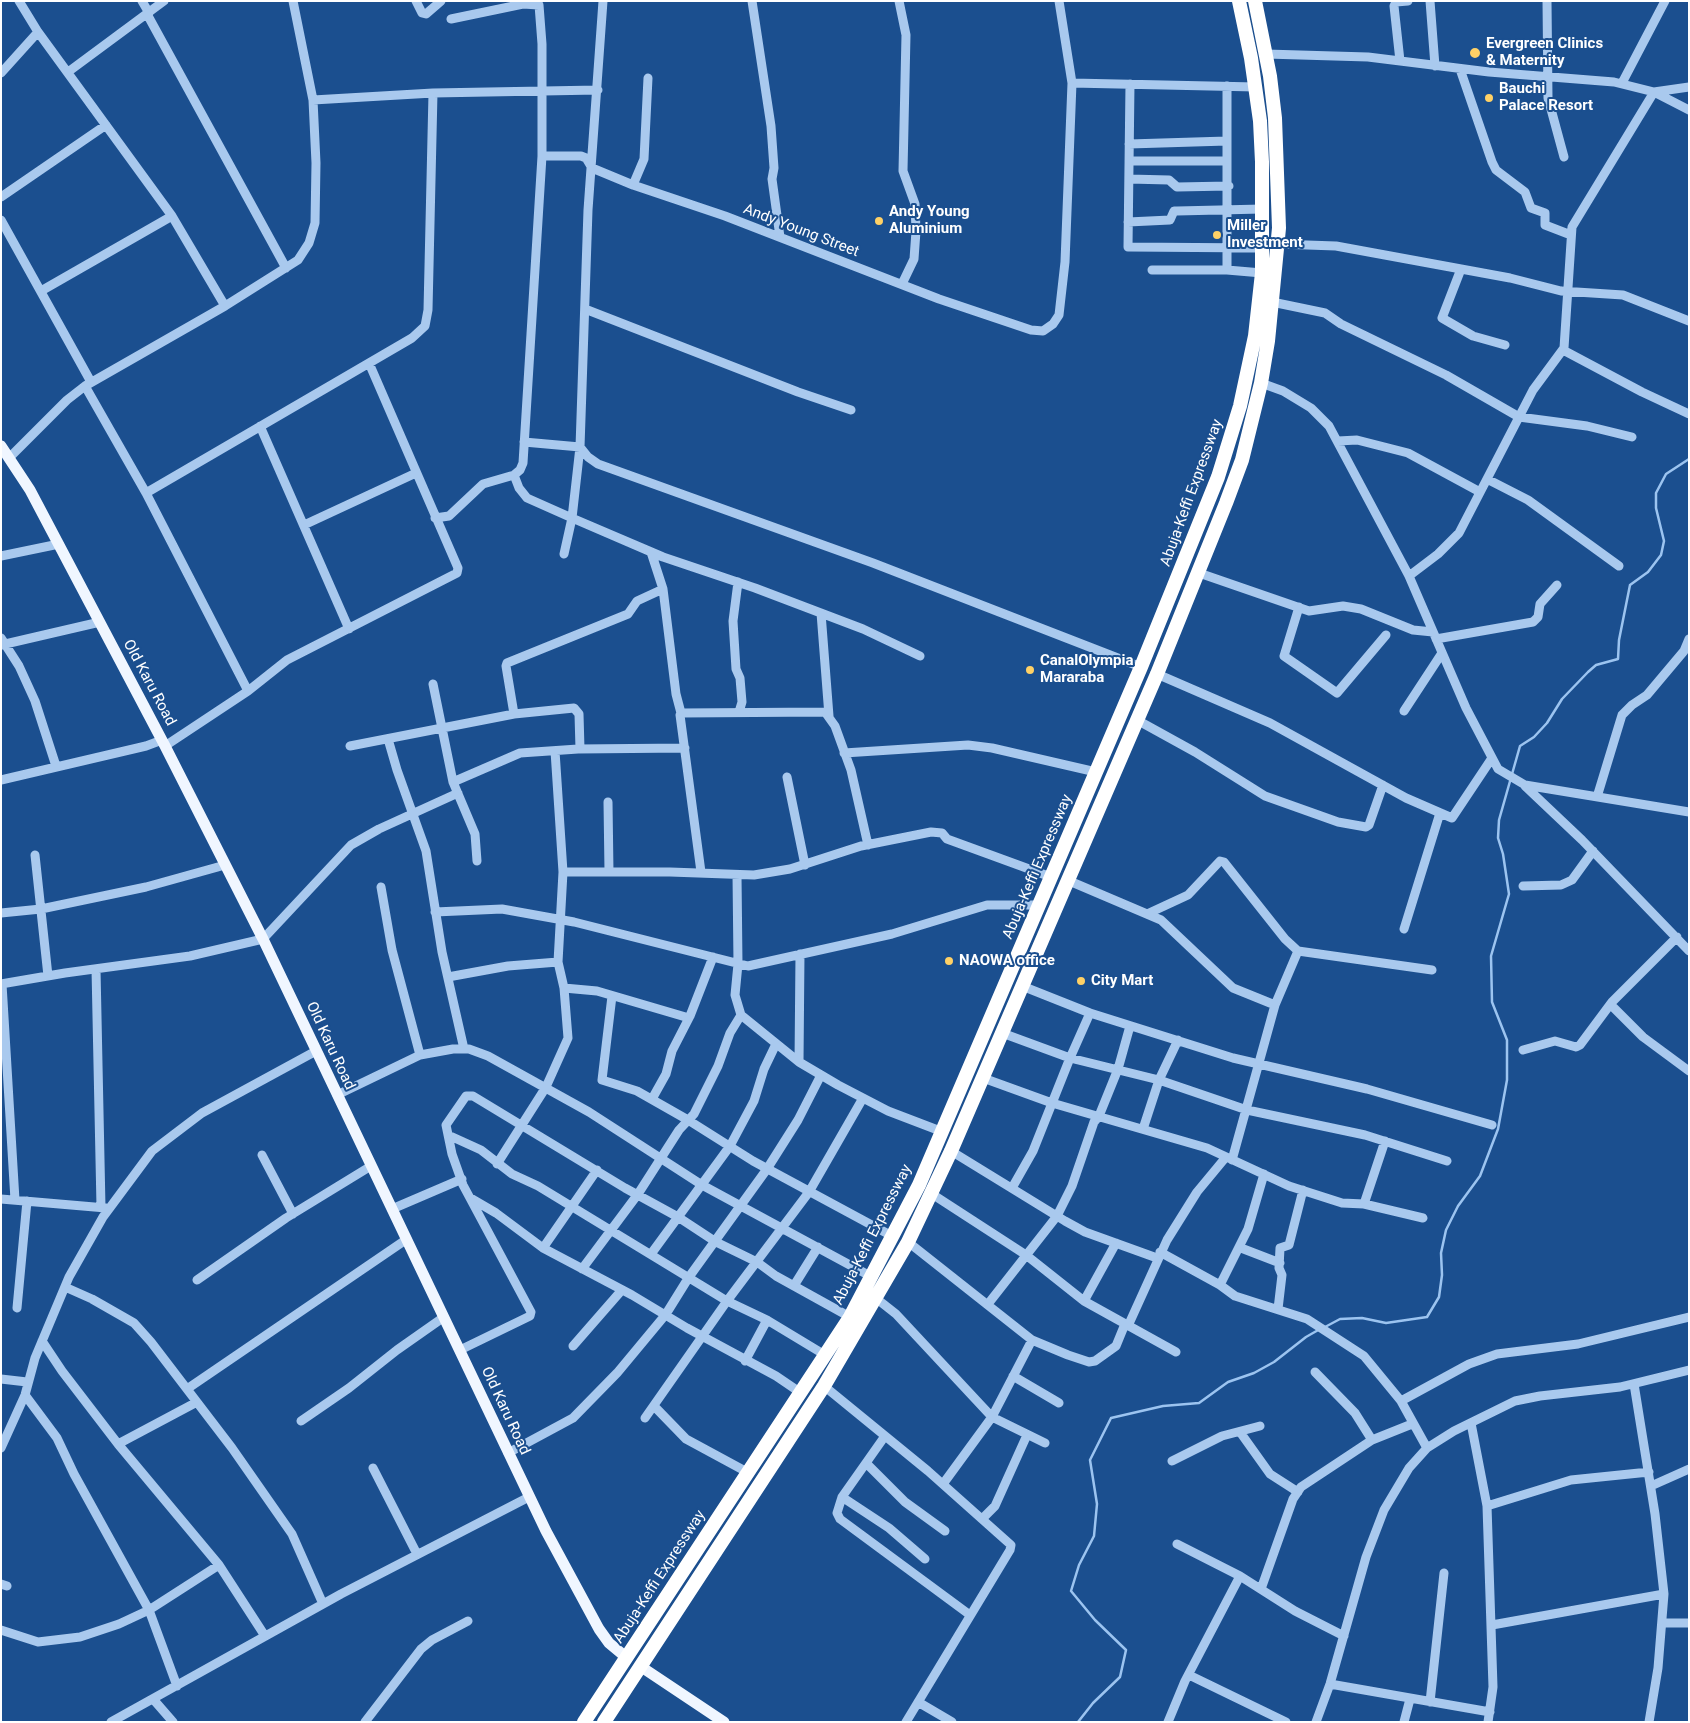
<!DOCTYPE html>
<html>
<head>
<meta charset="utf-8">
<style>
	body { margin:0 }
	#map { position:relative; width:1690px; height:1723px; overflow:hidden; background:#1b4f8f; font-family:Roboto,sans-serif }
	canvas { display:block }
	.frame { position:absolute; inset:0; border:2px solid #fff; pointer-events:none }
</style>
</head>
<body>
<div id="map">
<canvas width="1690" height="1723"></canvas>
<div class="frame"></div>
</div>
<script>
const ctx = document.querySelector('canvas').getContext('2d');
ctx.lineJoin = 'round';
const shape = rows => new Path2D(rows.map(r => 'M' + r).join(''));
function stroke(path, color, width, dash) { ctx.strokeStyle = color; ctx.lineWidth = width; ctx.lineCap = dash ? 'butt' : 'round'; ctx.setLineDash(dash || []); ctx.stroke(path); }
function write(font, color, halo, rows, align = 'center') {
  ctx.font = font + ' Roboto,sans-serif'; ctx.lineWidth = 4; ctx.setLineDash([]); ctx.textBaseline = 'middle'; ctx.strokeStyle = halo; ctx.fillStyle = color; for (const [text, x, y, turn = 0] of rows) {
    ctx.save(); ctx.translate(x, y); ctx.rotate((+turn || 0) * Math.PI / 180); ctx.textAlign = isNaN(turn) ? turn : align; if (halo) ctx.strokeText(text, 0, 0); ctx.fillText(text, 0, 0); ctx.restore();
  }
}
stroke(shape([
	[1325,1327,1340,1319,1362,1318,1386,1323,1427,1317,1439,1297,1442,1275,1441,1253,1446,1230,1458,1206,1480,1176,1498,1129,1507,1080,1507,1040,1492,1002,1491,956,1509,894,1503,854,1498,838,1499,820,1520,746,1534,737,1547,723,1562,699,1588,672,1596,665,1618,659,1619,640,1630,585,1648,572,1661,555,1664,541,1656,508,1656,493,1666,474,1689,459],
	[1078,1722,1093,1703,1120,1677,1126,1650,1095,1620,1071,1591,1079,1565,1094,1536,1097,1504,1090,1460,1111,1418,1163,1406,1199,1403,1228,1382,1254,1373,1274,1362,1306,1337,1320,1329]
]), '#9cc4f0', 2.5);
stroke(shape([
	[19,1,38,32,172,216,225,306],
	[142,1,149,13],
	[416,1,422,13,426,14,441,1],
	[752,1,771,126,774,168,772,179,780,237],
	[899,1,906,35,903,171,915,204,916,231,914,259,902,284],
	[1430,1,1435,66],
	[1547,1,1548,98,1564,157],
	[147,14,286,268],
	[1266,54,1368,57,1489,72,1614,82,1654,92,1689,110],
	[1400,61,1394,6,1396,2,1408,1],
	[1460,69,1492,162,1496,170,1525,192,1531,208,1545,213,1545,225,1571,235],
	[68,72,164,1],
	[1,73,38,32],
	[1072,83,1256,87],
	[1622,83,1665,1],
	[1130,84,1128,247,1262,248],
	[313,100,433,93,598,90],
	[1129,144,1227,141],
	[542,156,581,156,586,158,592,168,633,185,725,216,939,299,1031,330,1043,331,1053,324,1059,315,1065,262,1072,83,1059,1],
	[1129,161,1227,161],
	[1129,179,1169,180,1177,187,1229,186],
	[633,185,644,159,648,78],
	[1,197,106,125],
	[1,220,91,382],
	[1128,222,1170,220,1174,211,1177,211,1262,209],
	[1278,244,1336,246,1510,278,1561,291,1623,295,1689,321],
	[1461,269,1442,318,1473,336,1505,345],
	[1152,270,1227,270,1262,273],
	[1227,270,1227,86],
	[41,291,172,216],
	[1272,302,1325,313,1341,324,1446,375,1519,417,1587,426,1632,437],
	[585,309,798,392,851,410],
	[1563,350,1642,392,1689,414],
	[1261,383,1283,391,1311,408,1329,426,1409,576,1466,708,1498,769,1525,785,1689,812],
	[85,386,146,493,248,691],
	[260,426,349,629],
	[1338,441,1357,440,1408,453,1480,492],
	[524,442,580,447,588,457,598,464,873,563,1141,667],
	[9,458,67,400,85,386,225,306,298,260,309,243,315,223,316,163,313,100,293,1],
	[514,475,519,488,527,498,572,518,663,557,755,588,863,629,920,656],
	[1487,479,1528,500,1619,566],
	[146,493,412,338,425,326,428,310,433,93],
	[435,518,449,516,483,484,514,475,520,470,523,463,542,156,542,44,539,5,523,4,451,19],
	[304,525,416,473],
	[651,552,663,589,676,694,681,713],
	[564,554,572,518,580,447,588,210,603,1],
	[1,556,59,544],
	[1199,573,1309,611,1343,606,1361,609,1413,630,1433,632],
	[1409,576,1438,554,1459,533,1533,390,1564,348,1572,227,1654,92,1689,87],
	[738,582,733,621,736,669,740,678,742,702,739,712],
	[1299,607,1284,656,1337,693,1386,635],
	[821,613,829,716],
	[1,638,19,666,35,701,56,766],
	[1436,639,1533,622,1538,617,1540,604,1557,585],
	[1,645,100,622],
	[1157,674,1270,723,1406,798,1452,818,1492,758],
	[433,684,453,782,475,834,477,861],
	[1404,711,1442,653],
	[514,714,506,666,507,663,628,614,637,601,663,589],
	[1137,720,1195,752,1265,796,1338,822,1366,827,1369,825,1383,785],
	[388,739,397,770,426,851,442,952,464,1049],
	[165,746,248,691,287,660,457,573,458,568,369,363],
	[350,746,514,714,574,708,579,714,580,749],
	[844,753,968,745,992,748,1096,772],
	[787,777,805,865],
	[1,780,146,746,162,740],
	[453,782,520,753,578,749,685,748],
	[1525,786,1582,840,1689,951],
	[1597,797,1622,715,1632,705,1647,695,1684,651,1689,639],
	[608,802,609,872],
	[35,855,48,976],
	[563,872,670,872,754,875,790,869,861,846,931,832,942,833,947,839,1051,877],
	[701,872,680,715,681,713,825,712,835,726,851,770,868,845],
	[1067,880,1161,920,1233,988,1275,1005],
	[1523,886,1561,885,1572,880,1593,851],
	[381,887,392,950,420,1055],
	[435,912,502,909,574,922,748,966,892,934,987,905,1039,905],
	[1,913,41,909,146,887,225,865],
	[1147,914,1188,895,1220,861,1224,862,1285,939,1298,951,1432,970],
	[1404,929,1440,813],
	[96,969,101,1207],
	[448,977,508,966,558,962],
	[1,984,65,973,190,956,263,939,351,845,379,829,458,793],
	[2,984,15,1200],
	[1022,986,1090,1013,1233,1058,1367,1089,1492,1125],
	[564,988,597,991,689,1018],
	[612,996,602,1080,637,1091,688,1120,753,1161,892,1236],
	[1611,1005,1643,1037,1689,1071],
	[741,1015,799,1062,838,1085,888,1111,943,1132],
	[1002,1033,1070,1058,1159,1080,1247,1110,1365,1135,1447,1161],
	[1523,1050,1555,1041,1576,1047,1580,1045,1612,1002,1677,937],
	[799,1062,800,954],
	[983,1078,1052,1103,1207,1148,1289,1186,1342,1203,1364,1204,1423,1218],
	[337,1095,420,1055,453,1049,469,1049,488,1056,589,1112,702,1185,872,1277],
	[652,1099,666,1074,672,1051,690,1016,713,957],
	[1143,1129,1159,1080,1178,1040],
	[448,1135,481,1150,512,1174,538,1186,727,1301,767,1320,825,1355],
	[951,1151,1065,1221,1085,1232,1157,1258],
	[262,1155,293,1214],
	[1232,1160,1275,1005,1298,951],
	[497,1164,546,1087,568,1038,564,988,558,962,563,872,555,751],
	[1012,1188,1033,1151,1070,1058,1090,1013],
	[932,1194,1026,1255,1084,1301,1176,1352],
	[1,1199,106,1208],
	[472,1199,496,1213,543,1248,632,1295,687,1328,776,1376,801,1393],
	[1364,1204,1385,1141],
	[392,1209,462,1179],
	[908,1242,1032,1340,1068,1355,1089,1362,1095,1361,1116,1346,1125,1324],
	[543,1248,597,1170],
	[1241,1248,1280,1263],
	[1160,1252,1220,1285,1235,1296,1307,1319,1364,1356,1401,1401,1427,1448],
	[651,1254,730,1146,754,1101,764,1069,776,1044],
	[582,1269,638,1194,679,1130,694,1114,718,1066,730,1033,741,1015,735,995,738,964,737,875],
	[197,1280,286,1218,371,1166],
	[795,1284,818,1247],
	[1220,1285,1248,1229,1264,1174],
	[65,1287,92,1299,134,1323,151,1342,232,1448,292,1534,323,1604],
	[877,1299,896,1314,992,1417,1045,1443],
	[1084,1301,1116,1243],
	[988,1304,1057,1216,1072,1186,1094,1122,1099,1116,1118,1069,1130,1026],
	[17,1308,27,1201],
	[1278,1309,1282,1275,1279,1268,1280,1248,1289,1245,1303,1190],
	[1128,1326,1167,1240,1197,1192,1226,1157],
	[42,1341,62,1371,118,1444,219,1565,265,1636],
	[573,1346,621,1291],
	[460,1350,530,1316,531,1312,463,1185,452,1154,446,1125,466,1096,473,1096,625,1188,678,1217,716,1242,757,1262,776,1276,850,1317],
	[745,1361,767,1320],
	[1315,1372,1355,1413,1372,1440],
	[1013,1376,1059,1403],
	[1,1379,27,1382],
	[1634,1384,1655,1514,1664,1594,1658,1668,1649,1722],
	[824,1386,928,1471,1011,1545,1010,1550,906,1722],
	[187,1389,407,1239],
	[25,1395,57,1438,74,1474,149,1610,177,1686],
	[1401,1401,1469,1364,1497,1354,1578,1344,1689,1317],
	[654,1406,686,1439,747,1472],
	[645,1418,727,1301,809,1192,863,1098],
	[301,1421,349,1388,397,1350,444,1317],
	[1471,1423,1487,1506,1493,1687,1488,1722],
	[1240,1432,1270,1474,1298,1492],
	[885,1436,842,1497,837,1513,840,1519,970,1615],
	[118,1444,197,1402],
	[1,1448,25,1395,35,1358,69,1277,103,1217,152,1151,202,1113,316,1051],
	[508,1453,573,1418,617,1373,666,1314,689,1277,767,1169,798,1120,821,1075],
	[1172,1461,1222,1436,1260,1426],
	[867,1464,905,1502,945,1531],
	[373,1468,417,1554],
	[943,1484,992,1417,1032,1340],
	[1651,1486,1689,1469],
	[842,1497,889,1528,925,1559],
	[1487,1506,1571,1480,1649,1472],
	[983,1518,995,1506,1027,1435],
	[1177,1544,1240,1576,1295,1611,1344,1636],
	[1,1584,7,1586],
	[1261,1589,1293,1499,1301,1487,1372,1440,1412,1424],
	[1663,1623,1689,1623],
	[1492,1625,1664,1594],
	[1,1630,38,1642,80,1637,119,1624,149,1610,219,1565],
	[1189,1675,1286,1722],
	[1330,1684,1490,1712],
	[153,1699,173,1722],
	[918,1702,952,1722],
	[1430,1702,1444,1573],
	[111,1722,341,1594,529,1497],
	[365,1722,421,1649,432,1640,468,1621],
	[1168,1722,1185,1681,1240,1576],
	[1316,1722,1330,1684,1366,1557,1384,1510,1409,1468,1427,1448,1454,1431,1515,1401,1540,1396,1620,1387,1689,1370],
	[1404,1722,1410,1699]
]), '#a9c9ee', 9);
stroke(shape([
	[1,446,30,490,165,746,263,939,546,1531,599,1629,609,1643,627,1658],
	[640,1666,724,1722]
]), '#f0f6ff', 11);
stroke(shape([
	[584,1722,850,1317,919,1185,1141,667,1218,477,1240,406,1255,336,1262,273,1262,162,1260,121,1251,58,1239,1],
	[604,1722,824,1386,908,1242,951,1151,1157,674,1226,503,1242,460,1261,383,1268,341,1279,228,1275,118,1270,76,1255,1]
]), '#fff', 14);
for (const [x, y, r, color] of [
	[1475,53,6,"#ffd166"],
	[1489,98,5,"#ffd166"],
	[879,221,5,"#ffd166"],
	[1217,235,5,"#ffd166"],
	[1030,670,5,"#ffd166"],
	[949,961,5,"#ffd166"],
	[1081,981,5,"#ffd166"]
]) { const dot = new Path2D(); dot.arc(x, y, r, 0, 2 * Math.PI); ctx.fillStyle = color; ctx.fill(dot); stroke(dot, '#1b4f8f', 2); }
write('bold 15px', '#fff', '#1b4f8f', [
	["Evergreen Clinics",1486,44],
	["& Maternity",1486,61],
	["Bauchi",1499,89],
	["Palace Resort",1499,106],
	["Andy Young",889,212],
	["Aluminium",889,229],
	["Miller",1227,226],
	["Investment",1227,243],
	["CanalOlympia",1040,661],
	["Mararaba",1040,678],
	["NAOWA office",959,961],
	["City Mart",1091,981]
], 'left');
write('15px', '#fff', '#1b4f8f', [
	["Andy Young Street",801,231,21],
	["Abuja-Keffi Expressway",1192,493,-70],
	["Old Karu Road",149,683,62],
	["Abuja-Keffi Expressway",1038,867,-67],
	["Old Karu Road",330,1046,65],
	["Abuja-Keffi Expressway",873,1235,-63],
	["Old Karu Road",505,1411,65],
	["Abuja-Keffi Expressway",660,1577,-57]
]);
</script>
</body>
</html>
